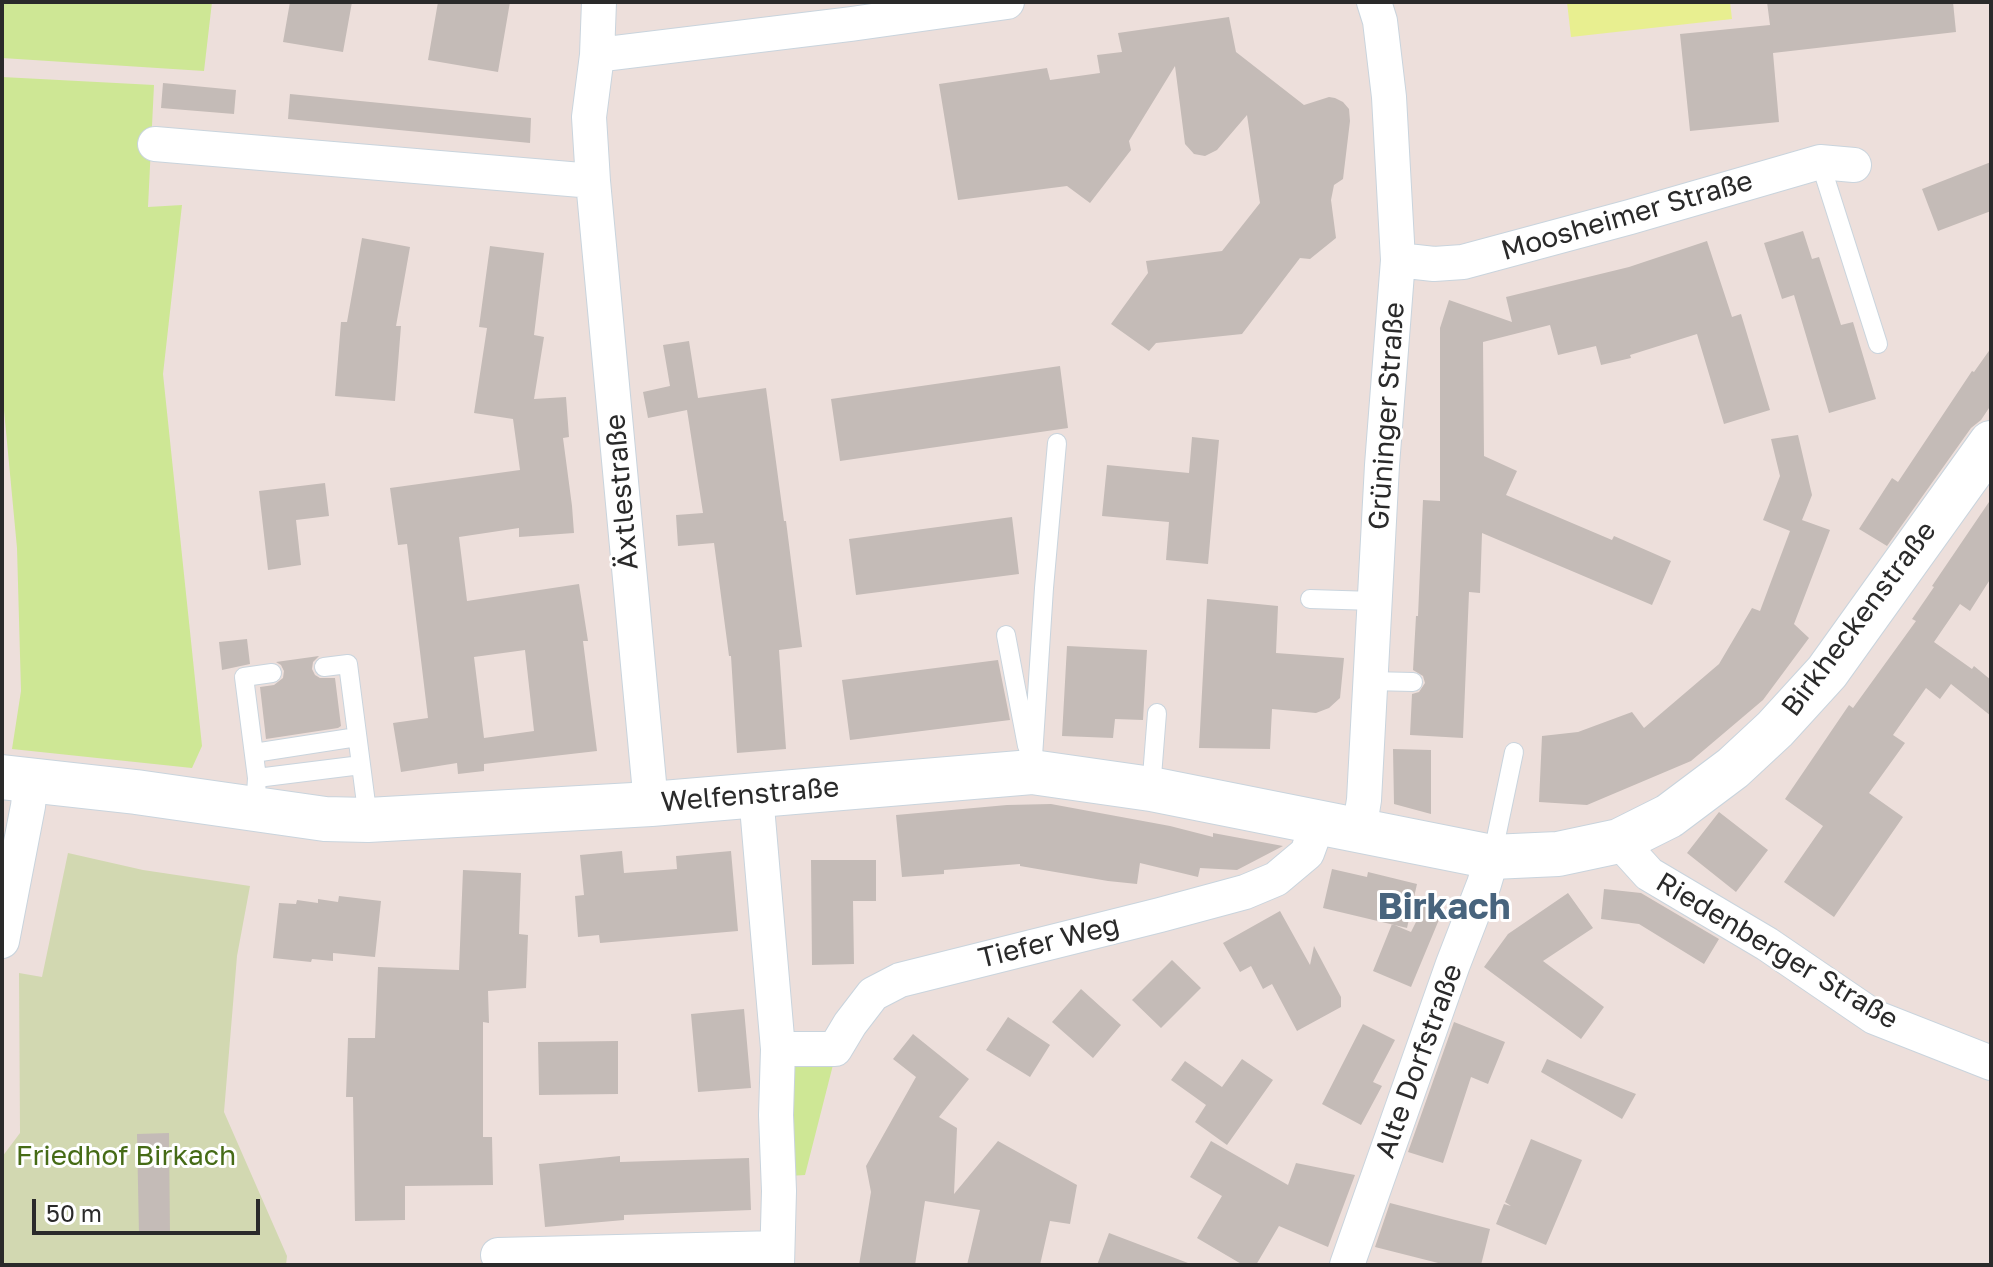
<!DOCTYPE html>
<html>
<head>
<meta charset="utf-8">
<style>
	body { margin:0 }
	#map { position:relative; width:1993px; height:1267px; overflow:hidden; background:#eddfdb; font-family:"Golos Text",sans-serif }
	canvas { display:block }
	.frame { position:absolute; inset:0; border:4px solid #2a2a2a; pointer-events:none }
	.scale { position:absolute; left:32px; top:1199px; width:228px; height:36px; box-sizing:border-box; border:4px solid #2a2a2a; border-top:0; padding-left:10px; font-size:24px; line-height:28px; white-space:nowrap; color:#2a2a2a; -webkit-text-stroke:6px #fff; paint-order:stroke }
</style>
</head>
<body>
<div id="map">
<canvas width="1993" height="1267"></canvas>
<div class="frame"></div>
<div class="scale">50 m</div>
</div>
<script>
const ctx = document.querySelector('canvas').getContext('2d');
ctx.lineJoin = 'round';
function paint(path, color) { ctx.fillStyle = color; ctx.fill(path, 'evenodd'); }
const shape = rows => new Path2D(rows.map(r => 'M' + r).join(''));
function stroke(path, color, width, dash) { ctx.strokeStyle = color; ctx.lineWidth = width; ctx.lineCap = dash ? 'butt' : 'round'; ctx.setLineDash(dash || []); ctx.stroke(path); }
function write(font, color, halo, rows, align = 'center') {
  ctx.font = font + ' "Golos Text",sans-serif'; ctx.lineWidth = 6; ctx.setLineDash([]); ctx.textBaseline = 'middle'; ctx.strokeStyle = halo; ctx.fillStyle = color; for (const [text, x, y, turn = 0] of rows) {
    ctx.save(); ctx.translate(x, y); ctx.rotate((+turn || 0) * Math.PI / 180); ctx.textAlign = isNaN(turn) ? turn : align; if (halo) ctx.strokeText(text, 0, 0); ctx.fillText(text, 0, 0); ctx.restore();
  }
}
paint(shape([
	[2,2,212,2,204,71,2,58],
	[2,77,154,85,148,207,182,205,163,374,202,746,192,768,12,749,21,691,17,548,2,389],
	[835,1057,805,1175,788,1176,788,1058]
]), '#cee795');
paint(shape([
	[68,853,143,870,250,886,237,956,224,1112,287,1256,286,1265,2,1265,2,1157,20,1133,19,973,42,977]
]), '#d2d8b1');
paint(shape([
	[1567,2,1730,2,1732,19,1571,37]
]), '#e8ef90');
paint(shape([
	[290,2,352,2,343,52,283,42],
	[438,2,510,2,498,72,428,60],
	[1767,2,1953,2,1956,32,1773,53,1779,122,1690,131,1680,34,1770,25],
	[1229,17,1236,52,1304,105,1329,97,1335,98,1343,102,1349,109,1350,121,1343,179,1334,185,1331,200,1336,238,1310,259,1300,258,1242,334,1156,343,1149,351,1111,324,1148,273,1146,261,1222,251,1260,203,1247,115,1217,150,1205,156,1194,154,1185,144,1175,66,1129,141,1131,150,1090,203,1067,186,958,200,939,84,1047,68,1050,80,1100,73,1097,55,1122,52,1118,33],
	[163,83,236,90,234,114,161,108],
	[290,94,531,118,530,143,288,119],
	[1991,162,1991,211,1938,231,1922,189],
	[1803,231,1812,259,1819,257,1841,325,1853,322,1876,399,1829,413,1794,295,1782,299,1764,243],
	[362,238,410,247,396,326,401,326,395,401,335,396,341,322,347,322],
	[1707,241,1732,317,1741,314,1770,410,1724,424,1697,334,1630,355,1631,358,1601,365,1596,346,1558,355,1550,325,1483,342,1484,456,1517,471,1506,495,1612,540,1614,536,1671,561,1652,605,1482,533,1480,593,1469,592,1463,738,1410,735,1412,694,1419,692,1425,683,1423,676,1413,670,1416,616,1418,616,1423,500,1440,501,1440,328,1449,300,1512,322,1506,297,1629,267],
	[490,246,544,253,534,335,544,337,534,399,566,397,569,437,563,438,572,506,574,533,519,537,519,528,459,537,467,601,579,584,588,641,583,641,597,751,484,764,484,771,458,774,457,763,401,772,393,723,428,718,407,544,398,545,390,488,520,470,513,419,474,413,487,328,479,327],
	[525,650,534,731,484,738,474,657],
	[689,341,698,398,766,388,784,521,786,521,802,647,779,650,786,749,737,753,731,656,729,656,714,543,678,546,676,515,703,513,687,410,648,418,643,392,670,386,663,345],
	[1991,348,1991,405,1981,420,1971,428,1887,546,1859,529,1892,478,1898,482,1972,371,1974,372],
	[1060,366,1068,428,840,461,831,399],
	[1798,435,1812,495,1802,520,1830,530,1794,624,1809,638,1763,700,1691,761,1587,805,1539,802,1542,736,1578,732,1632,712,1644,728,1719,664,1752,608,1760,611,1790,531,1763,520,1780,476,1771,439],
	[1192,437,1219,440,1208,564,1166,560,1169,522,1102,516,1107,465,1189,473],
	[325,483,329,516,296,520,301,565,268,570,259,491],
	[1991,499,1991,578,1970,611,1960,604,1934,642,1972,669,1974,666,1991,680,1991,716,1951,684,1940,699,1926,688,1893,735,1905,743,1869,793,1903,817,1834,917,1784,882,1823,826,1785,799,1849,705,1853,708,1916,621,1912,619,1934,587,1932,586],
	[1012,517,1019,574,856,595,849,539],
	[1207,599,1278,606,1276,653,1344,658,1340,698,1329,708,1316,713,1272,709,1270,749,1199,748],
	[247,639,250,664,222,670,219,642],
	[1067,646,1147,650,1143,720,1115,719,1113,738,1062,736],
	[319,656,313,662,312,669,315,675,320,678,335,678,341,726,338,728,266,739,260,687,274,685,283,678,284,671,281,665,276,662],
	[998,660,1010,720,850,740,842,680],
	[1393,749,1431,750,1431,814,1394,804],
	[1051,804,1170,826,1213,837,1213,833,1283,846,1237,870,1200,868,1198,877,1140,863,1137,884,1108,881,1020,866,1020,864,944,870,944,874,902,877,896,815,1007,805],
	[1719,812,1768,850,1736,892,1687,853],
	[622,851,624,873,677,869,676,856,731,851,738,931,600,943,599,935,578,937,575,896,584,895,580,855],
	[811,860,876,860,876,901,853,901,854,964,812,965],
	[1332,869,1367,877,1368,872,1417,884,1407,928,1323,908],
	[463,870,521,873,519,934,528,935,526,988,488,991,489,1023,483,1022,483,1137,492,1137,493,1185,405,1186,405,1220,355,1221,353,1097,346,1097,348,1038,375,1038,378,967,459,970],
	[1604,889,1641,893,1719,939,1704,964,1639,924,1601,919],
	[1568,893,1593,928,1543,961,1604,1007,1581,1039,1484,967,1508,934],
	[339,896,381,901,375,957,333,953,333,961,312,959,311,962,273,958,279,903,296,904,297,900,318,903,318,899,338,902],
	[1426,902,1443,910,1411,987,1373,971,1392,924,1411,932],
	[1280,911,1310,965,1314,946,1341,997,1341,1007,1297,1031,1272,984,1263,989,1251,966,1240,972,1223,943],
	[1172,960,1201,988,1161,1028,1132,1000],
	[1081,989,1121,1025,1093,1058,1052,1022],
	[744,1009,751,1088,698,1092,691,1014],
	[1008,1017,1050,1045,1030,1077,986,1050],
	[1454,1022,1505,1042,1488,1084,1471,1077,1443,1163,1408,1152],
	[1363,1024,1395,1040,1373,1082,1382,1086,1361,1125,1322,1104],
	[913,1034,969,1079,939,1117,957,1128,954,1194,998,1141,1077,1185,1070,1224,1050,1221,1040,1265,967,1265,980,1210,925,1201,915,1265,859,1265,871,1192,866,1166,916,1077,893,1059],
	[618,1041,618,1094,539,1095,538,1042],
	[1242,1059,1273,1080,1227,1145,1195,1122,1206,1105,1171,1080,1185,1061,1222,1087],
	[1547,1059,1636,1094,1622,1119,1541,1072],
	[169,1133,170,1235,139,1235,137,1134],
	[1531,1139,1582,1160,1546,1245,1496,1224,1504,1204,1511,1206,1505,1202],
	[1211,1141,1288,1185,1296,1163,1355,1175,1328,1247,1279,1226,1256,1265,1243,1265,1197,1238,1222,1196,1190,1177],
	[620,1156,620,1162,749,1158,751,1210,624,1215,624,1220,545,1227,539,1164],
	[1390,1203,1490,1229,1481,1265,1446,1265,1375,1247],
	[1109,1233,1188,1263,1187,1265,1097,1265]
]), '#c4bbb7');
const lane = shape([
	[1820,162,1878,344],
	[1310,599,1374,601],
	[1006,635,1027,746],
	[324,667,348,664,368,819],
	[1370,681,1413,682],
	[254,753,357,737],
	[1032,772,1044,588,1057,443],
	[257,778,361,765],
	[1151,789,1157,713],
	[255,810,257,778,244,677,272,673],
	[1492,857,1514,752]
]);
const street = shape([
	[599,2,597,55,589,117,593,181,651,804],
	[597,55,851,24,1007,2],
	[155,144,593,181],
	[1398,260,1434,264,1463,262,1630,217,1820,162,1854,165],
	[756,795,778,1049,776,1115,779,1191,777,1265],
	[1359,831,1364,800,1382,465,1398,260,1389,97,1380,21,1374,2],
	[1619,841,1649,874,1767,944,1874,1017,1991,1063],
	[2,941,28,806,31,780],
	[778,1049,835,1049,850,1024,873,994,900,980,1160,915,1245,892,1276,879,1307,853,1318,823],
	[498,1255,777,1248],
	[1347,1265,1453,964,1484,884,1492,857]
]);
const secondary = shape([
	[2,777,136,792,325,819,368,820,651,804,1032,772,1151,789,1492,857,1558,854,1619,841,1669,816,1733,768,1775,729,1827,672,1991,443]
]);
stroke(lane, '#c9d4dd', 20);
stroke(street, '#c9d4dd', 36);
stroke(secondary, '#c9d4dd', 46);
stroke(lane, '#fff', 18);
stroke(street, '#fff', 34);
stroke(secondary, '#fff', 44);
write('28px', '#2a2a2a', '#fff', [
	["Moosheimer Straße",1627,216,-16],
	["Grüninger Straße",1387,416,-86],
	["Äxtlestraße",622,492,-95],
	["Birkheckenstraße",1859,619,-53],
	["Welfenstraße",750,795,-5],
	["Tiefer Weg",1049,942,-14],
	["Riedenberger Straße",1777,951,31],
	["Alte Dorfstraße",1419,1061,-70]
]);
write('28px', '#466b16', '#fff', [
	["Friedhof Birkach",126,1156]
]);
write('bold 36px', '#48647d', '#fff', [
	["Birkach",1444,908]
]);
</script>
</body>
</html>
